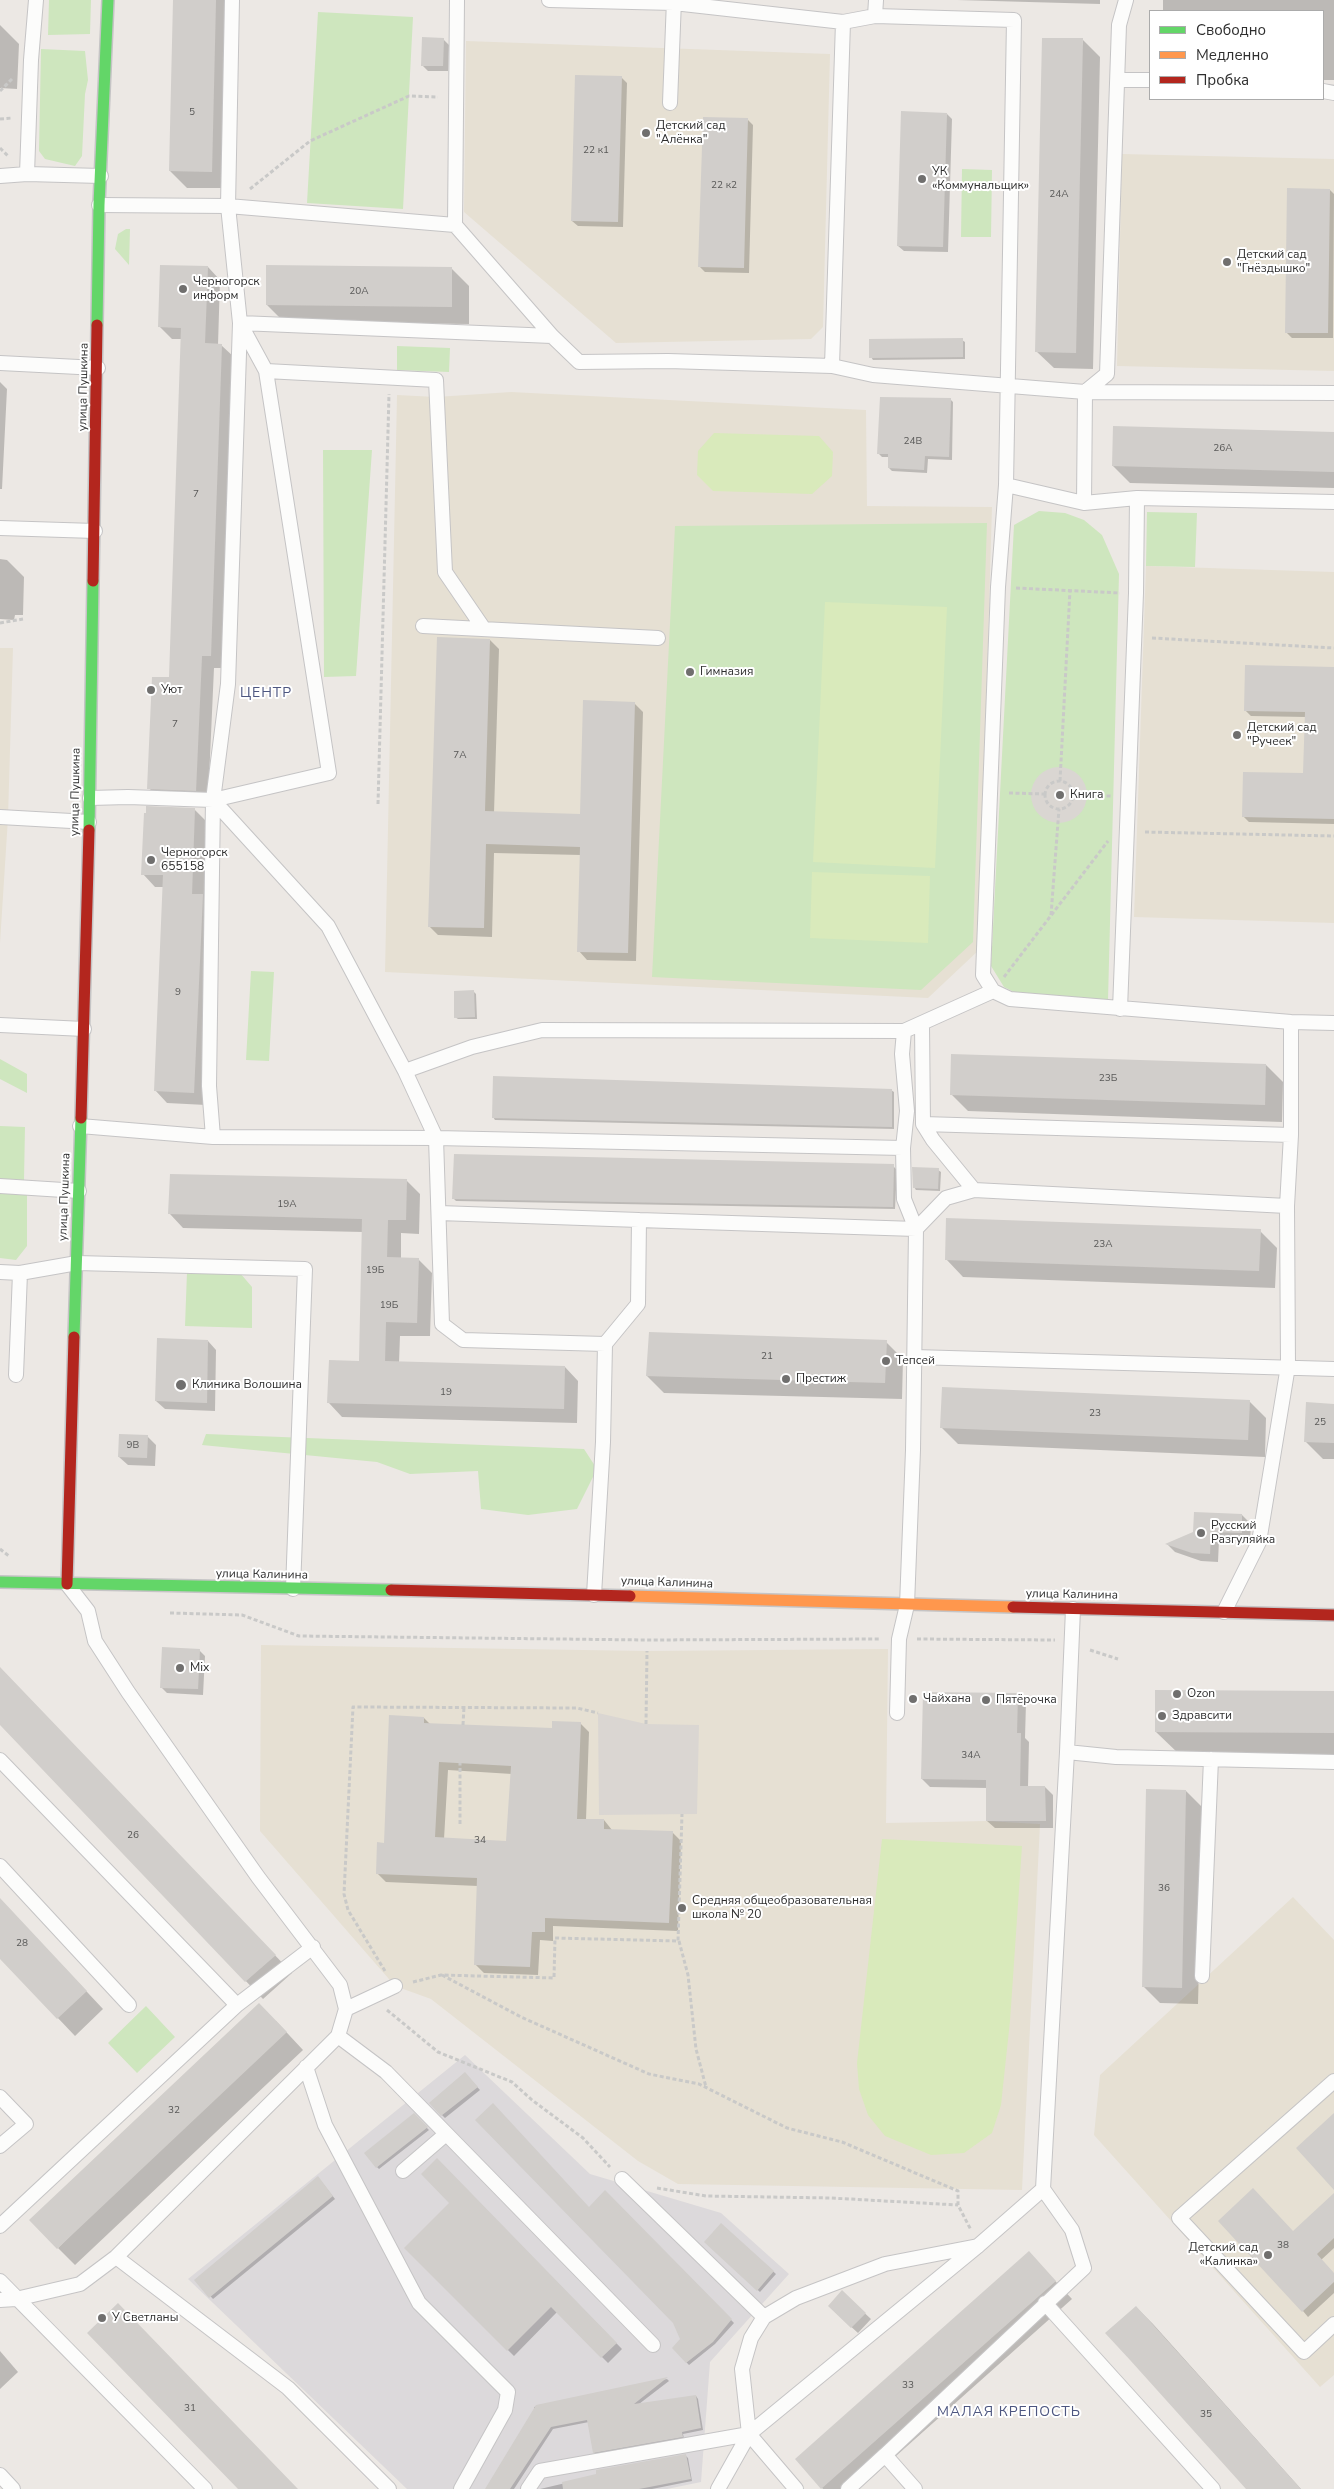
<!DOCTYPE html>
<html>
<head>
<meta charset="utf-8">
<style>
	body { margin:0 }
	#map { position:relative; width:1334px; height:2489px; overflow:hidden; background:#ece8e4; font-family:"Nunito Sans",sans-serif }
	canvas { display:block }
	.legend { position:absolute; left:1149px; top:10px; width:175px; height:90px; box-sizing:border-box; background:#fff; border:1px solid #ababab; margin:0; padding:6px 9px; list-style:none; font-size:15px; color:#2e2e2e }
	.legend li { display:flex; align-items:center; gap:10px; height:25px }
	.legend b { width:25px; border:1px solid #ababab }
</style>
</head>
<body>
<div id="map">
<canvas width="1334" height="2489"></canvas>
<ul class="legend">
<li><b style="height:6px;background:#63d668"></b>Свободно</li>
<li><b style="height:6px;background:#ff974d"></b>Медленно</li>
<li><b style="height:6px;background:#b3261e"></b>Пробка</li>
</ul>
</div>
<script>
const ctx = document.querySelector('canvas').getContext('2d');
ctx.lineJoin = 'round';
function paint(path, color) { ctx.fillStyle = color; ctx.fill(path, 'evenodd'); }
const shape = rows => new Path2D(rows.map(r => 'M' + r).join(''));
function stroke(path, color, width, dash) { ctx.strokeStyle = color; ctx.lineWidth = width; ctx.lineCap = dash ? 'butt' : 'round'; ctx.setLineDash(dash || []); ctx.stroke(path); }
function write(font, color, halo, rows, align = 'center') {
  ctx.font = font + ' "Nunito Sans",sans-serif'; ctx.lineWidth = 4; ctx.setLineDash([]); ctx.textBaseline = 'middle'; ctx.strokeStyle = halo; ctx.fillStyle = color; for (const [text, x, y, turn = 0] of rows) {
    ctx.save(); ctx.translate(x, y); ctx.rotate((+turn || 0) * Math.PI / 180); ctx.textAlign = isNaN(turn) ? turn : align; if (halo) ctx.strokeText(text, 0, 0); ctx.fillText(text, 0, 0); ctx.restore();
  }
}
paint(shape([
	[465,2055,590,2174,721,2213,789,2274,710,2362,701,2482,667,2489,407,2489,188,2279]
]), '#dcd9db');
paint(shape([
	[466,41,830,54,823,327,811,339,616,343,464,212],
	[1122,154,1334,159,1334,371,1117,366],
	[511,392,866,410,867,506,992,507,979,950,928,998,385,972,397,395,436,397],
	[1146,566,1334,572,1334,923,1134,917],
	[0,648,13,648,8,818,0,943],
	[261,1645,647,1651,888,1649,886,1823,986,1821,1040,1824,1022,2190,678,2184,638,2161,431,1999,395,1986,260,1831],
	[1293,1897,1334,1940,1334,2375,1320,2387,1094,2135,1100,2075]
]), '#e6e0d3');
paint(shape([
	[49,0,91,0,90,34,48,35],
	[318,12,413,17,403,209,307,203],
	[41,49,85,51,88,80,85,94,82,156,75,166,45,159,39,151],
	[962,169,992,170,991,237,961,237],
	[126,229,130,229,129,265,115,249,118,234],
	[397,346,450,348,449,372,397,370],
	[323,450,372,450,356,676,324,677],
	[1039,511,1065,513,1084,520,1102,535,1119,574,1108,1000,1016,993,1004,987,991,966,1014,525],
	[1147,512,1197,513,1195,567,1146,566],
	[987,523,973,942,921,990,652,977,675,526],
	[251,971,274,972,269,1061,246,1060],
	[0,1059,27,1074,27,1093,0,1079],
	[0,1126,25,1127,24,1180,0,1179],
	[0,1193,27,1193,27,1246,16,1260,0,1258],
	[187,1272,240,1273,252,1287,252,1328,185,1326],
	[206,1434,584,1449,597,1469,577,1509,528,1515,481,1509,478,1471,410,1474,377,1462,202,1445],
	[146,2006,175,2037,137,2073,108,2043]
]), '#cee6be');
paint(shape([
	[714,433,819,436,833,452,832,476,812,494,713,491,697,475,698,451],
	[825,602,947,607,935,868,813,862],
	[812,872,930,876,928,943,810,938],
	[882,1839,1022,1846,1010,2021,1001,2105,992,2133,964,2153,931,2155,885,2136,868,2115,859,2089,857,2063]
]), '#d9eabb');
paint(shape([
	'1031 795a28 28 0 1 1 56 0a28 28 0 1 1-56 0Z',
	[598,1713,646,1724,699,1725,697,1814,599,1815]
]), '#dad6d2');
paint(shape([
	[174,0,233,0,228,188,187,188,170,171],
	[957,0,1100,0,1100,4],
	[1163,0,1334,0,1334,80,1323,80,1323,11,1163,11],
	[0,25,19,44,17,89,0,88],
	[443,39,449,45,448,71,428,71,422,65],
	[1083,40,1100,57,1093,369,1054,368,1036,351],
	[621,77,627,83,623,227,578,226,572,221],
	[947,114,952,119,948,252,904,251,898,246],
	[748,120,753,125,749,273,705,272,700,267],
	[1330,190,1334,194,1333,338,1292,338,1286,332],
	[208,267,220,280,218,345,221,345,234,357,223,668,214,668,208,802,161,801,149,788,170,678,182,339,172,339,159,326],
	[452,269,469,286,469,324,284,322,267,305],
	[962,340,965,342,965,359,873,360,871,357],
	[0,382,7,389,2,489,0,489],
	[950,399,953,402,952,460,928,459,927,473,892,471,889,468,889,457,882,457,878,453],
	[1334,434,1334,488,1130,483,1113,466],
	[0,559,7,560,24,577,23,615,15,615,14,620,0,619],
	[490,640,499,649,494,813,581,815,634,703,643,712,636,961,587,960,579,951,581,855,494,853,492,937,438,935,429,926],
	[1334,668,1334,824,1249,822,1243,816,1305,774,1306,717,1251,716,1245,710],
	[194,809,207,822,204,897,215,908,206,1105,167,1103,155,1090,164,887,155,887,143,874],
	[474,992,476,994,477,1019,458,1019,455,1017],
	[1266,1065,1283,1082,1282,1122,968,1111,951,1094],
	[891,1090,894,1092,894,1129,495,1120,493,1117],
	[893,1166,897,1170,895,1209,456,1201,454,1199],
	[938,1170,941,1172,940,1191,916,1190,914,1187],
	[406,1180,420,1194,419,1234,401,1233,401,1258,418,1259,432,1273,430,1336,400,1336,399,1363,565,1367,578,1381,577,1423,342,1417,329,1403,360,1362,363,1232,183,1228,170,1214],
	[1260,1231,1277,1248,1275,1288,963,1277,946,1259],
	[208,1341,216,1350,215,1411,165,1409,156,1401],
	[886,1342,903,1359,902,1399,664,1393,647,1376],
	[1249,1401,1266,1418,1265,1457,958,1444,941,1427],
	[1334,1405,1334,1459,1323,1459,1306,1442],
	[147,1436,156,1445,155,1466,128,1465,119,1457],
	[1242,1515,1251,1524,1250,1542,1219,1540,1218,1562,1201,1561,1175,1552,1167,1544],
	[199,1650,205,1656,203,1695,167,1693,161,1687],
	[0,1668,292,1973,263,1999,0,1723],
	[1334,1692,1334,1756,1180,1755,1156,1732],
	[1018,1695,1026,1703,1025,1738,1029,1742,1028,1787,1045,1787,1053,1795,1053,1828,995,1828,987,1821,987,1788,930,1787,922,1779],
	[424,1718,431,1725,553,1729,580,1723,589,1732,586,1820,604,1820,612,1830,672,1832,681,1841,678,1931,553,1926,553,1941,540,1940,538,1975,484,1973,475,1964,478,1886,386,1882,377,1873],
	[448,1770,512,1774,508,1842,444,1839],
	[1186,1791,1203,1808,1198,2004,1160,2003,1143,1986],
	[0,1899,103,2009,75,2036,0,1957],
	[276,2021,303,2050,75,2265,58,2248],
	[465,2074,480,2090,445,2118,430,2103],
	[414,2115,429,2130,379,2169,377,2167],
	[437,2160,622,2349,608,2363,557,2312,514,2356,405,2248,451,2203],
	[320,2180,335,2199,213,2299,196,2280],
	[605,2192,734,2323,715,2344,689,2365,673,2348,681,2339,674,2323,589,2209],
	[1334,2195,1334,2248,1321,2260,1334,2274,1334,2293,1308,2317,1303,2311,1293,2233],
	[722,2225,776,2274,760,2292,706,2242],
	[1029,2253,1072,2299,859,2489,823,2489,797,2459],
	[842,2292,871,2319,858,2333,835,2312],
	[1136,2307,1153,2324,1301,2489,1248,2489],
	[0,2351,18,2372,0,2389],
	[667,2379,669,2381,639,2404,696,2396,698,2399,703,2430,683,2434,684,2439,596,2455,594,2452,589,2422,553,2429,514,2489,486,2489,534,2410,534,2407],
	[685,2455,688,2458,692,2481,652,2489,540,2489]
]), '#0003');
paint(shape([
	[173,0,216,0,212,172,169,171],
	[422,37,444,38,443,66,421,66],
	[1042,38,1083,38,1076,353,1035,352],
	[575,75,622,76,618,222,571,221],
	[901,111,947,113,943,247,897,246],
	[703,117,748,118,744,268,698,267],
	[1287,188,1330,189,1328,333,1285,333],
	[160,265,208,266,205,343,222,344,211,656,202,656,196,791,147,789,152,677,169,677,181,328,158,327],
	[266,265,452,267,452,307,266,305],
	[963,338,963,357,869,358,869,339],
	[880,397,951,398,949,457,925,456,924,470,888,468,888,454,877,454],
	[1113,426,1334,432,1334,472,1112,466],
	[437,637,490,639,485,811,580,814,583,700,635,702,628,953,577,952,580,847,486,844,484,928,428,927],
	[1245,665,1334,667,1334,819,1242,817,1243,772,1303,773,1305,712,1244,711],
	[146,806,195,808,192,894,203,894,194,1093,154,1091,163,875,141,875,144,813,146,813],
	[474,990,475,1017,454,1018,454,991],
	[951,1054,1266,1064,1265,1105,950,1095],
	[493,1076,892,1089,892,1127,492,1118],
	[454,1154,894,1164,893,1207,452,1199],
	[912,1167,939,1168,938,1189,913,1188],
	[170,1174,407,1179,406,1220,388,1220,387,1257,419,1258,417,1323,386,1322,385,1361,565,1366,564,1409,327,1403,329,1360,359,1361,362,1219,168,1214],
	[946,1218,1261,1229,1259,1271,945,1260],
	[649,1332,887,1340,885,1383,646,1376],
	[157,1338,208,1340,207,1403,155,1401],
	[942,1387,1250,1400,1248,1440,940,1428],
	[1306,1402,1334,1404,1334,1443,1304,1442],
	[119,1434,148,1435,147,1458,118,1457],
	[1194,1512,1242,1514,1242,1533,1211,1532,1210,1554,1192,1553,1165,1544,1193,1532],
	[162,1647,200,1649,198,1689,160,1688],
	[0,1667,276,1955,245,1982,0,1725],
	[1155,1690,1334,1691,1334,1733,1155,1732],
	[923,1692,1018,1693,1017,1733,1021,1733,1020,1786,1045,1786,1046,1821,986,1821,986,1780,921,1779],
	[389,1715,424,1717,424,1723,552,1728,552,1721,581,1722,577,1819,604,1819,604,1829,673,1831,669,1923,545,1918,545,1932,532,1932,530,1967,474,1965,477,1878,376,1874,377,1842,384,1843],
	[439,1762,511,1766,506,1841,435,1837],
	[1146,1789,1186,1790,1182,1988,1142,1987],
	[0,1898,87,1991,57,2019,0,1959],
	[259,2003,287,2032,57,2249,29,2220],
	[465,2072,478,2087,441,2116,429,2103],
	[493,2103,589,2207,605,2190,732,2319,713,2342,686,2363,672,2348,680,2339,673,2323,475,2120],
	[414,2113,428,2127,376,2168,364,2153],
	[1334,2113,1334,2190,1296,2148],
	[437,2158,617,2343,601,2358,551,2307,507,2351,404,2248,449,2203,421,2174],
	[318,2176,333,2196,209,2298,194,2280],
	[1253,2188,1293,2231,1334,2193,1334,2238,1317,2254,1334,2273,1334,2282,1302,2312,1218,2221],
	[721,2223,774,2271,757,2291,704,2242],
	[1029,2251,1056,2281,821,2489,795,2459],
	[842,2290,866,2313,851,2328,828,2306],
	[118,2303,298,2489,238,2489,177,2426,87,2333],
	[1136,2306,1301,2489,1246,2489,1130,2360,1105,2333],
	[668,2377,634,2404,696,2395,701,2428,682,2432,683,2437,593,2453,587,2420,551,2427,510,2489,485,2489,536,2405],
	[686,2454,691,2479,639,2489,563,2489,562,2482,596,2474,596,2470]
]), '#d1cecb');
const lane = shape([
	[36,0,31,60,27,174,101,176],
	[549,0,674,3,843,22,875,16,1014,20,1006,485,998,587,983,975,993,991,1010,999,1291,1022,1334,1023],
	[875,16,876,0],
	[1119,80,1150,80],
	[1323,91,1334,93],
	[670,103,674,0],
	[0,176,27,174],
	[99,205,228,206,232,0],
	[455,225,457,0],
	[240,323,552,336,579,362,668,361,832,366,873,375,1085,392,1334,393],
	[0,363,98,368],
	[832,366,843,22],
	[266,371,436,380,445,572,484,629],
	[1085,392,1107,374,1119,25,1126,0],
	[1085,392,1084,503,1137,498,1334,502],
	[1006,485,1084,503],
	[0,528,95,531],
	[423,626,658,638],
	[90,798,128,797,213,800,329,773,266,371,241,325],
	[213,800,328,926,405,1071,436,1138,903,1148],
	[0,817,89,822],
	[1120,1009,1136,593,1137,498],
	[922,1024,923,1124,933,1140,974,1190],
	[0,1025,84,1029],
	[405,1071,472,1047,542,1030,904,1031,993,991],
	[923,1124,1291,1135],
	[80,1126,213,1137,436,1138,442,1324,463,1340,605,1344],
	[213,1137,209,1086,213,800,228,684,240,323,228,206,455,225,552,336],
	[0,1186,79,1191],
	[439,1213,639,1220,638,1304,605,1344,603,1442,594,1595],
	[639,1220,916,1229,946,1198,974,1190,1287,1206],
	[0,1272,20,1273,77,1263,305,1269,293,1589],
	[914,1357,1334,1369],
	[16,1375,20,1273],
	[1073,1609,1067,1752,1116,1757,1334,1762],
	[1224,1612,1259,1542,1288,1366,1287,1206,1291,1135,1291,1022],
	[897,1713,899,1639,907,1605,913,1450,916,1229,904,1199,903,1148,907,1111,902,1054,904,1031],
	[0,1760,237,2005,0,2226],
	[0,1866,129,2005],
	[1202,1976,1211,1759],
	[237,2005,313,1947],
	[346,2009,395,1986],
	[338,2036,386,2072,653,2345],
	[306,2067,325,2125,419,2303,508,2392,505,2410,461,2489],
	[1334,2081,1179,2218,1304,2352,1334,2324],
	[0,2097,26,2124,0,2146],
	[403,2171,446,2134],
	[622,2179,764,2317],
	[116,2257,288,2388,389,2489],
	[0,2281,205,2489],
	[0,2300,16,2299,80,2284,116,2257,338,2036,346,2009,340,1985,258,1877,128,1692,95,1641,88,1611,67,1584],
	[1045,2303,1213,2489],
	[0,2475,13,2489],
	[528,2489,540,2471,749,2434],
	[718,2489,749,2434,979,2245,1043,2189],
	[796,2489,749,2434,742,2369,751,2338,764,2317,796,2298,885,2264,978,2246],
	[848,2489,885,2455],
	[915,2489,885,2455,1084,2268,1072,2230,1043,2189,1067,1752]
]);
const fast = shape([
	[97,325,99,205,108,0],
	[89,830,93,581],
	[74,1337,81,1118],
	[0,1582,391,1590]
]);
const slow = shape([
	[630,1596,1013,1607]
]);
const jam = shape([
	[93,581,97,325],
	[81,1118,89,830],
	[67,1584,74,1337],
	[391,1590,630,1596],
	[1013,1607,1334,1615]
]);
stroke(lane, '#c5c4c5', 16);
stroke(fast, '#c5c4c5', 14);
stroke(slow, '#c5c4c5', 14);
stroke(jam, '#c5c4c5', 14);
stroke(shape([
	[0,91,12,79],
	[0,119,12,118],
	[0,148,9,157],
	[250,189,310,141,409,96,438,97],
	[1016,588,1120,593],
	[0,623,23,619],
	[1152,638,1334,648],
	'1045 795a14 14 0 1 1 28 0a14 14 0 1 1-28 0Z',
	[1060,781,1070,590],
	[1009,793,1045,794],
	[1074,795,1111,796],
	[378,804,389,394],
	[1145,832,1334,836],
	[1051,915,1059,809],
	[1004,977,1108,841],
	[0,1549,9,1556],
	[170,1613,242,1615,299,1636,647,1640,880,1639],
	[917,1639,1055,1640],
	[1090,1650,1118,1659],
	[646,1724,647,1651],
	[463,1725,464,1707],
	[460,1824,460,1763],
	[679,1941,688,1975,696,2049,706,2087],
	[385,1971,348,1910,344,1894,353,1707,577,1708,598,1713],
	[442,1975,521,2017,649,2074,699,2084,787,2128,842,2142,958,2191,958,2205,971,2230],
	[413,1982,441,1975,554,1978,555,1938,678,1941,682,1814],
	[387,2010,438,2052,512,2082,532,2100,583,2138,610,2167],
	[657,2188,706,2196,831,2198,958,2205]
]), '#c9c9c8', 3, [4, 2.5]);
stroke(lane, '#fcfcfb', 14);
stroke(fast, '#63d668', 11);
stroke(slow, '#ff974d', 11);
stroke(jam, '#b3261e', 11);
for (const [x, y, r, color] of [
	[646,133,5,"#706f6e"],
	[922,179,5,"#706f6e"],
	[1227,262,5,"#706f6e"],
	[183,289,5,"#706f6e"],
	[690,672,5,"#706f6e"],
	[151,690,5,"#706f6e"],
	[1237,735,5,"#706f6e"],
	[1060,795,5,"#706f6e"],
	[151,860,5,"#706f6e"],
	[886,1361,5,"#706f6e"],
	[786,1379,5,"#706f6e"],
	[181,1385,6,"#706f6e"],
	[1201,1533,5,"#706f6e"],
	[180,1668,5,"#706f6e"],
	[1177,1694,5,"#706f6e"],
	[913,1699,5,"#706f6e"],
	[986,1700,5,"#706f6e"],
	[1162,1716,5,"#706f6e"],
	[682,1908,5,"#706f6e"],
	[1268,2255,5,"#706f6e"],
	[102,2318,5,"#706f6e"]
]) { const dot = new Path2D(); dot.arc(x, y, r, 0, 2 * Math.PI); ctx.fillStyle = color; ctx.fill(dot); stroke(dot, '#fff', 2); }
write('10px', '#585857', null, [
	["5",192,113],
	["22 к1",596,151],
	["22 к2",724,186],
	["24А",1059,195],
	["20А",359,292],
	["24В",913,442],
	["26А",1223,449],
	["7",196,495],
	["7",175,725],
	["7А",460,756],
	["9",178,993],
	["23Б",1108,1079],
	["19А",287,1205],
	["23А",1103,1245],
	["19Б",375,1271],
	["19Б",389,1306],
	["21",767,1357],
	["19",446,1393],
	["23",1095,1414],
	["25",1320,1423],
	["9В",133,1446],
	["34А",971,1756],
	["26",133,1836],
	["34",480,1841],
	["36",1164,1889],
	["28",22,1944],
	["32",174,2111],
	["38",1283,2246],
	["33",908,2386],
	["31",190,2409],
	["35",1206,2415]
]);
write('12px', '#2e2e2e', '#fff', [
	["Детский сад",656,126],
	["\"Алёнка\"",656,140],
	["УК",932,172],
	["«Коммунальщик»",932,186],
	["Детский сад",1237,255],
	["\"Гнёздышко\"",1237,269],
	["Черногорск",193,282],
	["информ",193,296],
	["Гимназия",700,672],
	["Уют",161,690],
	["Детский сад",1247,728],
	["\"Ручеек\"",1247,742],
	["Книга",1070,795],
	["Черногорск",161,853],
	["655158",161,867],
	["Тепсей",896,1361],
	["Престиж",796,1379],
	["Клиника Волошина",192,1385],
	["Русский",1211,1526],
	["Разгуляйка",1211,1540],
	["Mix",190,1668],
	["Ozon",1187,1694],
	["Чайхана",923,1699],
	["Пятёрочка",996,1700],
	["Здравсити",1172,1716],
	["Средняя общеобразовательная",692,1901],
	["школа № 20",692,1915],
	["Детский сад",1258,2248,"right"],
	["«Калинка»",1258,2262,"right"],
	["У Светланы",112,2318]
], 'left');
write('12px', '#2e2e2e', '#fff', [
	["улица Пушкина",84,387,-89],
	["улица Пушкина",76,792,-89],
	["улица Пушкина",65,1197,-88],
	["улица Калинина",262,1575,1],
	["улица Калинина",667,1583,2],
	["улица Калинина",1072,1595,1]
]);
ctx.letterSpacing = '1px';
write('14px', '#4d5680', '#fff', [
	["ЦЕНТР",266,694],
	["МАЛАЯ КРЕПОСТЬ",1009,2413]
]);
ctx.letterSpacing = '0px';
</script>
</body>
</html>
